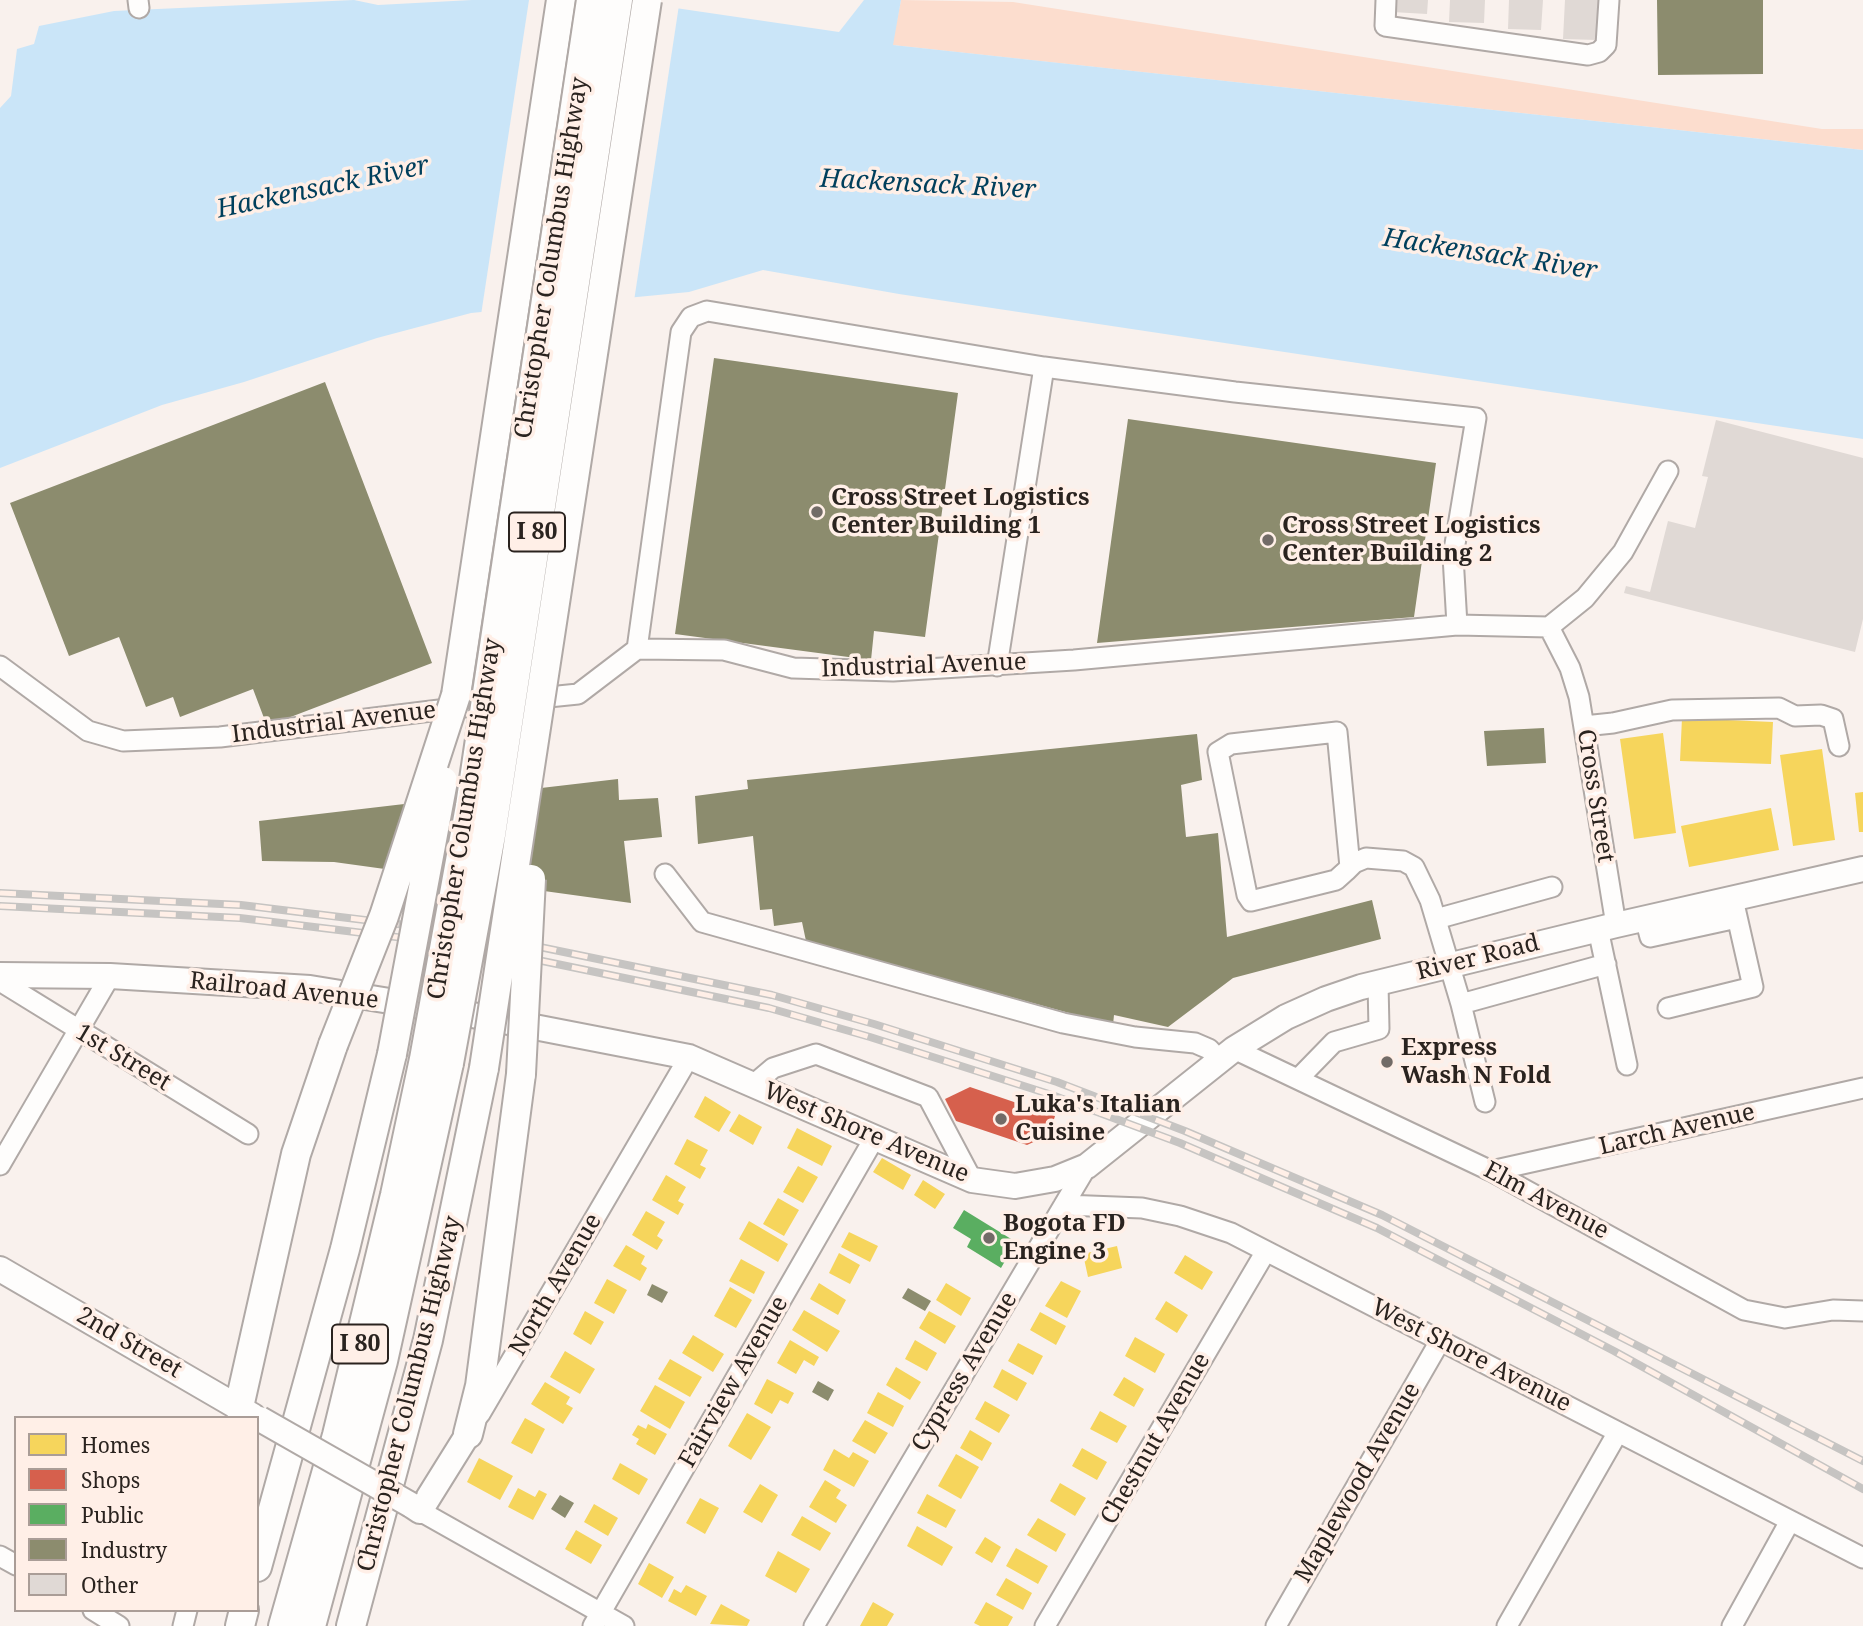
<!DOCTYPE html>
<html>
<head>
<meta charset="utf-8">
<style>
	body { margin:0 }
	#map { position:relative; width:1863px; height:1626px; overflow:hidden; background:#f9f1ed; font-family:"Noto Serif",serif }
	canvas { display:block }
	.legend { position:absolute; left:14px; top:1416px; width:245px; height:196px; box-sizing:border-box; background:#ffefe7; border:2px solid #aa9d97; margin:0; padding:9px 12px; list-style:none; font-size:21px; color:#2a231f }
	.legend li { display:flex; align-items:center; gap:14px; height:35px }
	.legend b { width:35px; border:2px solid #aa9d97 }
</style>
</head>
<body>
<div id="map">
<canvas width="1863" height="1626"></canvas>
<ul class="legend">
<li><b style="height:19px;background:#f6d55c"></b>Homes</li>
<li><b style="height:19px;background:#d6604d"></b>Shops</li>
<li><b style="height:19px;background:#5aae61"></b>Public</li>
<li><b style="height:19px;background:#8c8c6e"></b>Industry</li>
<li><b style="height:19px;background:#e0d9d5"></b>Other</li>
</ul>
</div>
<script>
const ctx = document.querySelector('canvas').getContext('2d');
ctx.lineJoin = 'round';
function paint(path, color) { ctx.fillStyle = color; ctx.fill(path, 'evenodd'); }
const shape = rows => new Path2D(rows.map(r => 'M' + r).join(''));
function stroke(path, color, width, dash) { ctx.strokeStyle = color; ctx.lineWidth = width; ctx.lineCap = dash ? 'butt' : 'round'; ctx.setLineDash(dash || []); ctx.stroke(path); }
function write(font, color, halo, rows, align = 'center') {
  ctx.font = font + ' "Noto Serif",serif'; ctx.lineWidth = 7; ctx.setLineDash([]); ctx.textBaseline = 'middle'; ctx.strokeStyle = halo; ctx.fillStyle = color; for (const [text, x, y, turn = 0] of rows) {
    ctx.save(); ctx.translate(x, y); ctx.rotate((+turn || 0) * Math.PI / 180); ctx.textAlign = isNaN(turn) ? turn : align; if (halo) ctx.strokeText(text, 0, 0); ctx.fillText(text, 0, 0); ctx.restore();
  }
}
paint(shape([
	[901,0,1013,2,1822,129,1863,129,1863,150,892,45]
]), '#fcddce');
paint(shape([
	[354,0,378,5,472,0,621,0,839,32,864,0,901,0,893,45,1863,150,1863,439,899,294,763,270,689,292,471,313,377,338,244,382,162,405,0,468,0,108,11,96,17,49,34,44,39,26,114,11]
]), '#cae5f8');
paint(shape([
	[529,0,645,0,679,5,634,301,481,315]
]), '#f9f1ed');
paint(shape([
	[1682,718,1773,722,1771,764,1680,761],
	[1663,733,1676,833,1634,839,1620,739],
	[1822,749,1835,840,1793,846,1780,755],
	[1863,792,1863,832,1859,832,1855,793],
	[1771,808,1779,850,1689,867,1681,826],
	[705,1096,731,1112,719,1132,694,1117],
	[739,1114,762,1127,753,1145,729,1131],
	[797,1128,832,1146,822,1166,787,1148],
	[687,1139,708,1150,700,1165,706,1168,700,1179,674,1164],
	[882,1158,911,1175,903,1190,873,1172],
	[798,1166,818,1177,803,1203,783,1192],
	[666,1175,686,1187,678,1201,684,1204,678,1215,652,1200],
	[923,1180,945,1194,935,1209,914,1195],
	[778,1198,799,1210,784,1236,763,1224],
	[646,1211,665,1222,657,1236,663,1240,657,1250,632,1235],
	[749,1221,788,1244,778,1262,739,1239],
	[849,1232,878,1246,870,1262,841,1247],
	[626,1245,645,1256,641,1264,647,1268,640,1281,613,1266],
	[1117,1246,1122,1268,1088,1277,1083,1254],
	[839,1253,860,1265,850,1284,829,1273],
	[1185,1255,1213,1272,1202,1290,1174,1273],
	[741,1259,765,1272,754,1294,729,1281],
	[607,1279,627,1290,614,1314,594,1303],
	[1061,1281,1081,1291,1067,1318,1045,1306],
	[819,1283,846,1300,838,1315,810,1299],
	[946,1283,971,1298,961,1316,936,1300],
	[730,1287,752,1300,736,1328,714,1316],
	[1166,1301,1188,1315,1177,1333,1155,1319],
	[804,1310,840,1331,827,1352,792,1330],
	[585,1311,604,1322,591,1345,573,1334],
	[929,1311,956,1326,945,1344,919,1328],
	[1040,1312,1066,1326,1056,1345,1030,1330],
	[693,1335,724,1354,713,1372,682,1353],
	[1135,1337,1165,1354,1155,1373,1125,1356],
	[790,1340,819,1357,814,1366,804,1360,796,1374,777,1363],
	[915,1340,937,1353,927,1371,905,1359],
	[1018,1343,1043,1356,1033,1375,1008,1361],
	[565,1351,595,1369,580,1394,550,1377],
	[670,1359,702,1377,690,1397,658,1379],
	[896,1367,921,1382,910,1400,886,1385],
	[1002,1369,1027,1383,1017,1401,993,1387],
	[1124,1377,1144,1389,1134,1407,1113,1395],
	[767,1379,794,1393,788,1404,780,1400,772,1414,754,1404],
	[545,1382,570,1397,566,1404,573,1408,563,1424,531,1404],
	[655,1385,685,1402,670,1429,640,1411],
	[878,1392,904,1406,893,1427,867,1413],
	[985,1401,1010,1415,999,1433,975,1419],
	[1100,1411,1127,1426,1117,1443,1090,1429],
	[747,1413,771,1427,751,1460,728,1446],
	[525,1418,545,1429,532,1454,511,1443],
	[865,1420,888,1433,875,1454,852,1441],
	[648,1424,667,1434,655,1455,636,1444,639,1439,632,1435,638,1425,646,1429],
	[970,1430,992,1443,982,1461,960,1448],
	[1082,1448,1107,1462,1097,1480,1072,1466],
	[834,1449,849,1458,853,1452,869,1461,854,1487,823,1470],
	[956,1454,979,1467,961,1499,938,1486],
	[479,1458,513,1476,500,1500,467,1482],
	[620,1463,648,1479,639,1495,612,1479],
	[825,1480,841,1490,836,1498,847,1505,836,1523,809,1507],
	[1060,1483,1086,1498,1075,1516,1050,1501],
	[760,1484,778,1495,762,1523,743,1512],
	[518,1488,535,1497,539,1490,547,1494,533,1520,508,1507],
	[927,1494,956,1510,946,1528,917,1513],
	[700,1498,719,1508,705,1534,686,1523],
	[594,1504,618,1518,608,1536,584,1522],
	[802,1516,831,1533,820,1551,791,1535],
	[1038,1518,1066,1534,1056,1552,1027,1535],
	[917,1526,953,1547,942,1566,907,1546],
	[576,1530,602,1545,591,1564,565,1549],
	[985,1537,1001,1547,992,1563,975,1553],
	[1016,1548,1048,1566,1038,1584,1006,1566],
	[778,1551,810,1569,796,1593,765,1576],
	[649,1563,674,1577,662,1598,638,1584],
	[1006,1578,1032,1593,1023,1610,996,1595],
	[686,1585,707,1596,696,1616,668,1601,674,1589,681,1593],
	[873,1602,894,1614,887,1626,860,1626],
	[986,1602,1013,1617,1008,1626,980,1626,974,1623],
	[721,1604,750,1620,747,1626,710,1624]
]), '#f6d55c');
paint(shape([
	[970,1087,1055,1116,1049,1135,1027,1145,956,1121,945,1099]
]), '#d6604d');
paint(shape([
	[964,1210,1016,1242,1001,1268,967,1247,971,1239,953,1228]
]), '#5aae61');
paint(shape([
	[1657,0,1763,0,1763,74,1658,75],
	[714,358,958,393,925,637,874,631,871,660,675,634],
	[325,382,432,663,267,726,253,689,180,717,173,697,146,707,119,637,69,656,10,503],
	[1128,419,1436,463,1414,617,1097,643],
	[1544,728,1546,763,1487,766,1484,731],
	[1197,734,1202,780,1181,785,1186,837,1218,833,1227,937,1372,900,1381,939,1233,978,1168,1027,1114,1015,1113,1025,806,941,802,922,774,926,772,909,760,910,753,836,698,844,695,796,748,789,747,780],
	[618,779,619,800,658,798,662,837,624,841,631,903,334,862,262,861,259,821],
	[652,1284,668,1292,662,1303,647,1295],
	[908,1288,931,1301,925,1311,902,1298],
	[818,1381,834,1390,828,1401,812,1392],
	[560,1495,574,1503,565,1518,551,1509]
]), '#8c8c6e');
paint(shape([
	[1393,0,1428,0,1427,14,1392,12],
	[1450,0,1485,0,1484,23,1449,22],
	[1509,0,1543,0,1541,30,1508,29],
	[1565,0,1599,0,1597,40,1563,39],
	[1716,420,1863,458,1863,619,1855,652,1624,593,1626,586,1650,592,1668,521,1695,528,1708,477,1702,476]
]), '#e0d9d5');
const minor = shape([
	[138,0,139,8],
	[1386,0,1385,26,1588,55,1599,52,1606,45,1609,0],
	[1044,367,1235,392,1476,418,1453,556,1457,625],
	[1549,627,1585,598,1623,552,1668,471],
	[637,649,681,332,691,317,707,311,1044,367,997,666],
	[0,666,88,731,123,741,220,737,496,703],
	[529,699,578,694,637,649,724,650,793,668,893,671,1074,660,1457,625,1549,627,1570,668,1579,697,1616,925],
	[1584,726,1613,723,1672,710,1779,708,1795,716,1821,715,1833,719,1839,746],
	[1350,867,1337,732,1231,744,1218,752,1247,895,1251,901,1336,880,1346,871,1354,863,1366,858,1403,861,1414,867,1430,900,1461,1004,1485,1102],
	[665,874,702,922,1063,1023,1135,1037,1195,1043,1209,1049,1220,1061],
	[1645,918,1650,937,1737,918],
	[1436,919,1552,887],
	[1598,929,1627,1065],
	[0,981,248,1134],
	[1461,1004,1606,964],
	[1668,1008,1753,987,1733,899],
	[1234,1049,1491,1171,1744,1310,1785,1318,1833,1310,1863,1311],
	[1298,1079,1334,1042,1379,1029,1378,983],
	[753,1085,773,1068,816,1054,928,1097,972,1180],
	[0,1165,110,976],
	[1491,1171,1863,1088],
	[1064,1205,1142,1208,1180,1216,1231,1233,1863,1558],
	[480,1414,689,1057],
	[420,1511,624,1626],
	[0,1556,16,1565],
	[93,1610,119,1626],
	[183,1626,187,1610],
	[593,1626,875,1137],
	[814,1626,1087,1166],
	[1045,1626,1266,1251],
	[1276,1626,1440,1341],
	[1507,1626,1618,1432],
	[1732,1626,1790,1521]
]);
const major = shape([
	[0,975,110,976,310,988,457,1012,689,1057,972,1180,1015,1186,1055,1179,1087,1166,1234,1049,1286,1017,1326,999,1361,987,1616,925,1863,869],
	[0,1269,253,1416],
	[411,1505,420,1511,468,1434]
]);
const highway = shape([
	[456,695,561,0],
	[239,1407,296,1154,333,1045],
	[468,1434,480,1386,521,1074],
	[257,1567,345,1249,392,1054],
	[240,1626,244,1610],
	[283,1626,337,1435,395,1195,424,1059],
	[311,1626,383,1361,449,1063],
	[351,1626,428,1340,484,1068]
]);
stroke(minor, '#b0a9a6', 23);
stroke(major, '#b0a9a6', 28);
stroke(highway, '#b0a9a6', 32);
stroke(minor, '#fefdfc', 19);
stroke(major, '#fefdfc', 24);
stroke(highway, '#fefdfc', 28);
const rail = shape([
	[0,893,241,905,472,933,772,995,874,1024,1057,1082,1185,1131,1382,1215,1863,1461],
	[0,906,240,918,470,946,769,1008,870,1037,1052,1095,1180,1143,1377,1228,1614,1351,1863,1489]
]);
stroke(rail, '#c6c4c2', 8);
stroke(rail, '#ffefe7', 5, [16]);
const majorBridge = shape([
	[260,1419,411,1505]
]);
const highwayBridge = shape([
	[333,1045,384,916,456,695],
	[392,1054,443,781],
	[424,1059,470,806,591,0],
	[449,1063,491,835,618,0],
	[484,1068,647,0],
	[521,1074,531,879]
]);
stroke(majorBridge, '#b0a9a6', 28, []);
stroke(highwayBridge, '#b0a9a6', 32, []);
stroke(majorBridge, '#fefdfc', 24);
stroke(highwayBridge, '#fefdfc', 28);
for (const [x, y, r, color] of [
	[817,512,7,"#726b67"],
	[1268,540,7,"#726b67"],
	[1387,1062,7,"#726b67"],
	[1001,1119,7,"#726b67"],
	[989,1238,7,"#726b67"]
]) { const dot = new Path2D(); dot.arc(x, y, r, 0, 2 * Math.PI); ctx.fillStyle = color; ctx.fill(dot); stroke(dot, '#ffefe7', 2.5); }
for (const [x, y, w] of [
	[537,532,56],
	[360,1344,56]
]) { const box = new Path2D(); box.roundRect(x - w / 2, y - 19.5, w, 39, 5); ctx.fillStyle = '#ffefe7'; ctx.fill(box); stroke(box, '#2a231f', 2); }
write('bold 23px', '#2a231f', null, [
	["I 80",537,532],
	["I 80",360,1344]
]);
write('24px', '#2a231f', '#ffefe7', [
	["Christopher Columbus Highway",552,258,-81],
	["Industrial Avenue",924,666,-2],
	["Industrial Avenue",334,723,-7],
	["Cross Street",1595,796,81],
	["Christopher Columbus Highway",465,819,-81],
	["River Road",1478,958,-14],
	["Railroad Avenue",284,991,6],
	["1st Street",123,1058,31],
	["Larch Avenue",1677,1130,-13],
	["West Shore Avenue",866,1133,23],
	["Elm Avenue",1546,1201,28],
	["North Avenue",556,1285,-60],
	["2nd Street",129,1343,30],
	["West Shore Avenue",1471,1356,27],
	["Cypress Avenue",965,1372,-59],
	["Fairview Avenue",734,1382,-60],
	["Christopher Columbus Highway",410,1394,-76],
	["Chestnut Avenue",1156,1439,-60],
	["Maplewood Avenue",1358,1483,-60]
]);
write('bold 24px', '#2a231f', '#ffefe7', [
	["Cross Street Logistics",831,498],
	["Center Building 1",831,526],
	["Cross Street Logistics",1282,526],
	["Center Building 2",1282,554],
	["Express",1401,1048],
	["Wash N Fold",1401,1076],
	["Luka's Italian",1015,1105],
	["Cuisine",1015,1133],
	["Bogota FD",1003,1224],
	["Engine 3",1003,1252]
], 'left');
write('italic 26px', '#003f5c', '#ffefe7', [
	["Hackensack River",928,185,3],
	["Hackensack River",323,188,-12],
	["Hackensack River",1490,255,9]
]);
</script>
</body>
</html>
